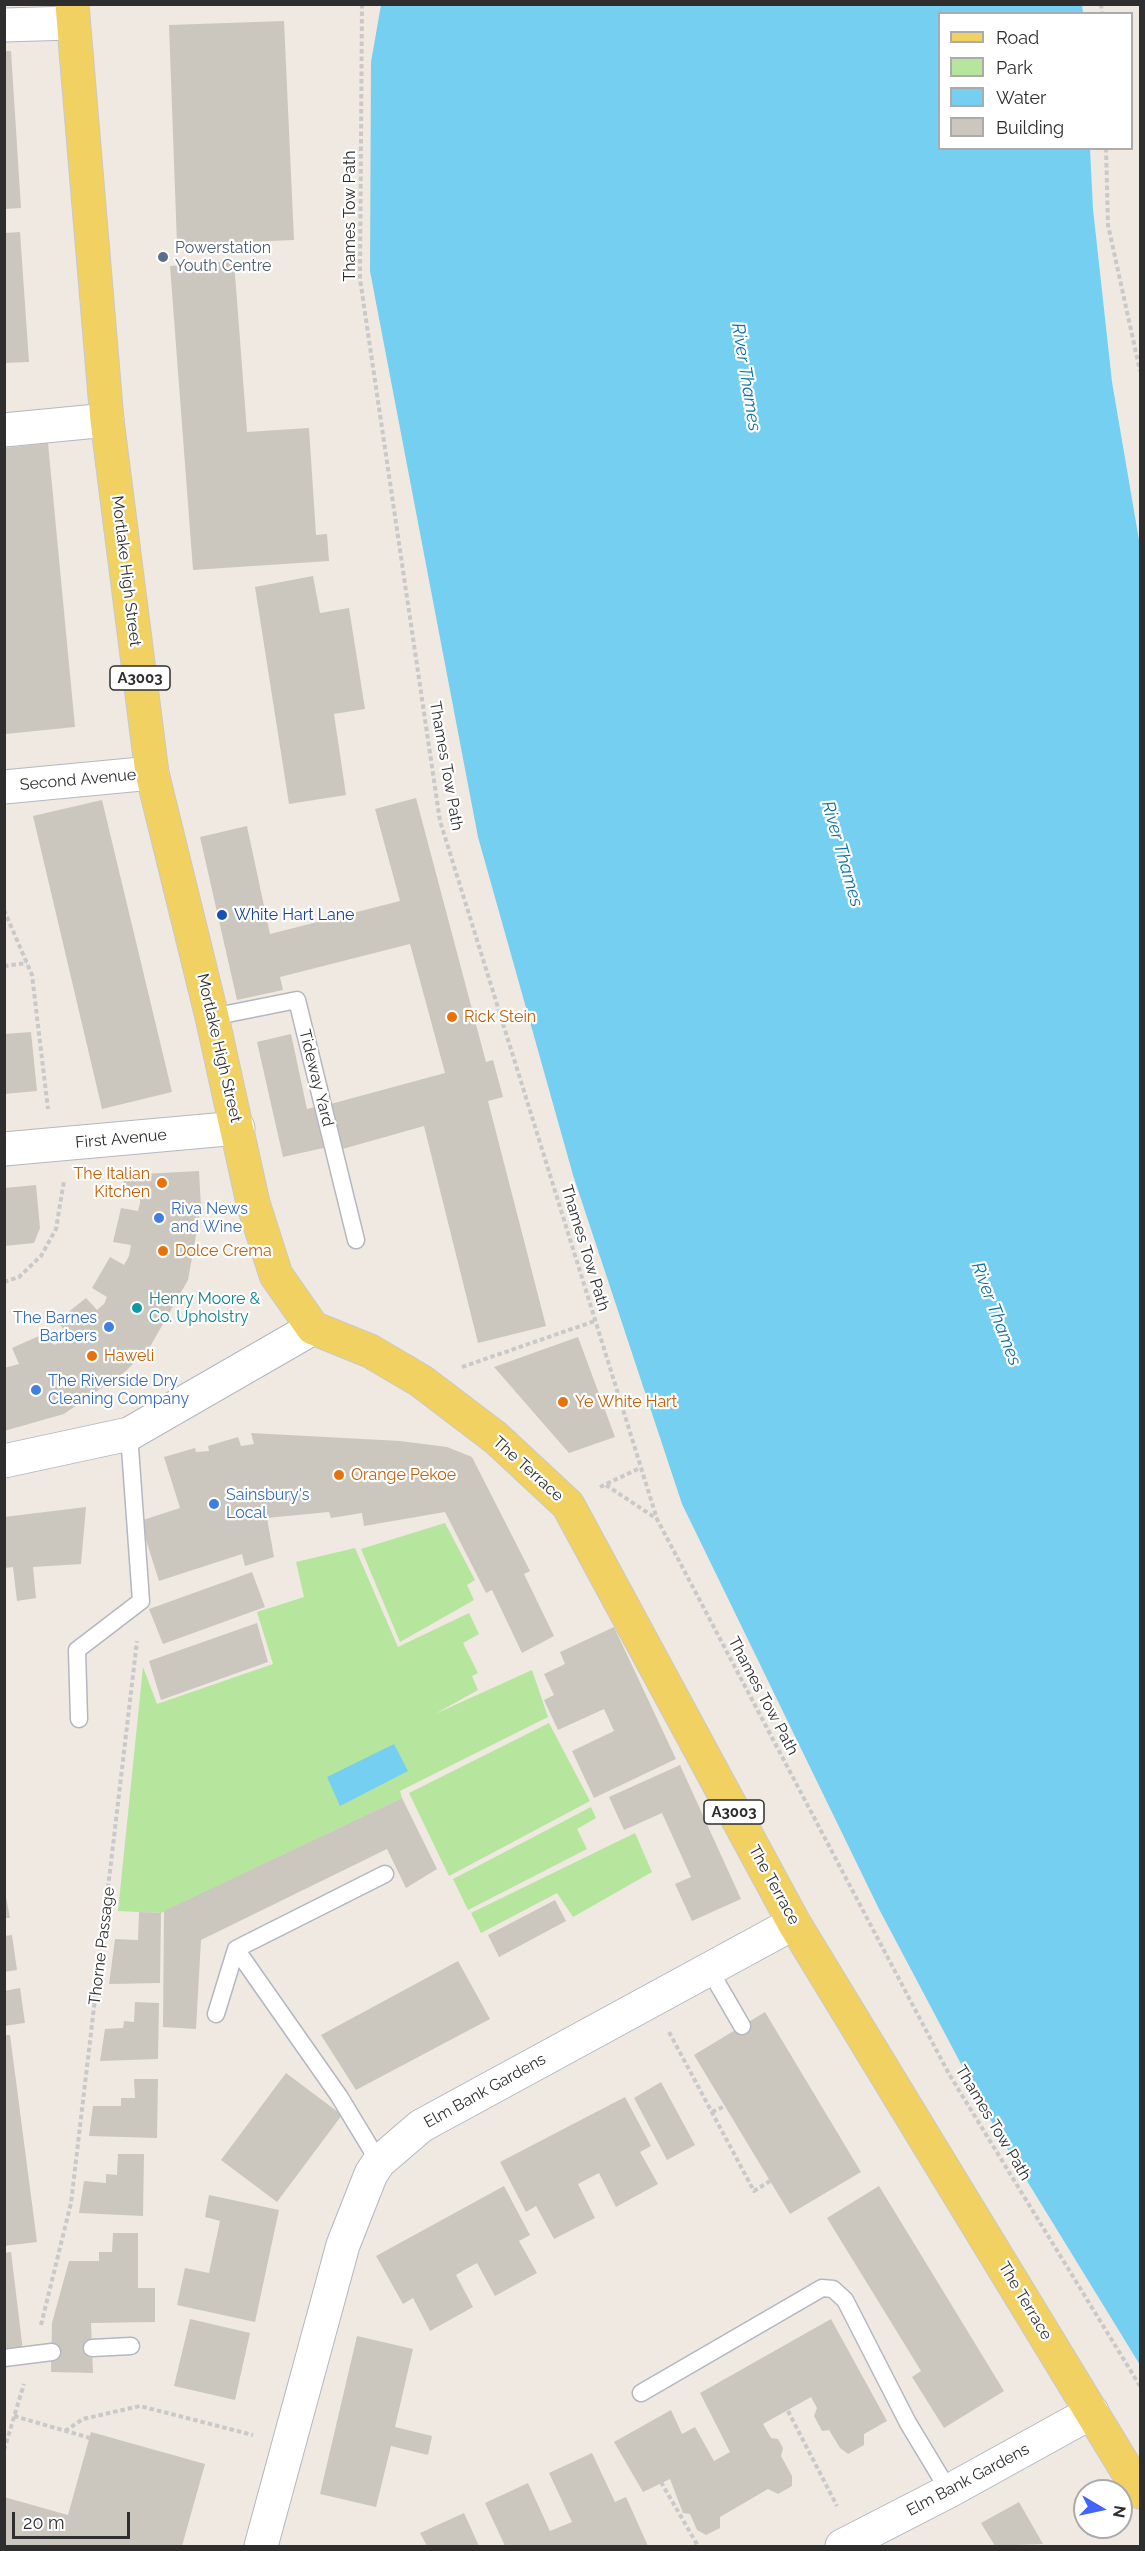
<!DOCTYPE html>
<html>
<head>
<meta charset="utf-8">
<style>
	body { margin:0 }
	#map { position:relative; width:1145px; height:2551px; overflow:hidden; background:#efe9e1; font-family:Raleway,sans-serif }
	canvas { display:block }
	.frame { position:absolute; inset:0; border:6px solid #2e2e2e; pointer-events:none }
	.legend { position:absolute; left:938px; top:12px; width:195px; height:138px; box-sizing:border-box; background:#fff; border:2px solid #ababab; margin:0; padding:8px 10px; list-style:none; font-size:18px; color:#2e2e2e }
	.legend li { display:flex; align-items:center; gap:12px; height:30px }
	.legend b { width:30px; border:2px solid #ababab }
	.north { position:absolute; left:1073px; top:2479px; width:60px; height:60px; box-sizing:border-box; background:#fff; border:2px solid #ababab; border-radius:50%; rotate:99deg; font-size:16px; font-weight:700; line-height:24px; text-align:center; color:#2e2e2e }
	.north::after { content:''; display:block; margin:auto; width:21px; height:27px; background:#4264fb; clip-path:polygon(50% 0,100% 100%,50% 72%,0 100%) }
	.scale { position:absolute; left:12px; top:2512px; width:118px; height:27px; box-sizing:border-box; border:3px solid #2e2e2e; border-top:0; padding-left:8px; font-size:18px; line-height:21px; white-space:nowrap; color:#2e2e2e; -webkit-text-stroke:4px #fff; paint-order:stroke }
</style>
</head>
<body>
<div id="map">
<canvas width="1145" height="2551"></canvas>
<div class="frame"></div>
<ul class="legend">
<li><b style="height:8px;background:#f2d163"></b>Road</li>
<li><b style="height:16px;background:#b6e59e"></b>Park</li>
<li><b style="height:16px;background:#75cff0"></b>Water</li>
<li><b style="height:16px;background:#cbc7bf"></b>Building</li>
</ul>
<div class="north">N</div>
<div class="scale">20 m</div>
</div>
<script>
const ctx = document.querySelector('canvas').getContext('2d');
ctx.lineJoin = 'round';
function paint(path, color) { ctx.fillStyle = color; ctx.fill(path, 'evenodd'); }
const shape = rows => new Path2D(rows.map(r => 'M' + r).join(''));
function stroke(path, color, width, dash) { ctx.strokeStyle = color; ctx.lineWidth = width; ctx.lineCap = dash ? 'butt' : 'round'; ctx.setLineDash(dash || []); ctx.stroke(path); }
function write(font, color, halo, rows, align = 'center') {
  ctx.font = font + ' Raleway,sans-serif'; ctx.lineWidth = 4.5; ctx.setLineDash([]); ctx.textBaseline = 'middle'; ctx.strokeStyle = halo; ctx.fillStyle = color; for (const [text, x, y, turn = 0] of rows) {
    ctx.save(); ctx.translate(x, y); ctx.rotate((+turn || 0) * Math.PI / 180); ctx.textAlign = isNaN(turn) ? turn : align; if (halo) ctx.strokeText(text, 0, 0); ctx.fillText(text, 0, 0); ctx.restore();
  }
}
paint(shape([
	[445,1523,475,1580,467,1585,474,1600,400,1642,361,1549],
	[355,1548,398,1647,469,1613,479,1634,463,1643,478,1673,472,1676,478,1690,435,1714,532,1670,548,1717,400,1791,402,1798,161,1913,118,1911,143,1667,157,1704,273,1664,257,1612,304,1597,296,1562],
	[549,1723,590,1801,449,1876,409,1793],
	[591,1807,596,1818,577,1829,587,1849,468,1910,453,1879],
	[635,1833,652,1872,573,1917,557,1893,481,1933,471,1913]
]), '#b6e59e');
paint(shape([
	[381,5,1082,5,1083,13,940,14,940,148,1090,149,1093,209,1112,382,1140,546,1140,2365,997,2132,879,1909,682,1504,573,1175,478,837,370,271,371,62],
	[394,1744,408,1771,340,1806,327,1777]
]), '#75cff0');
paint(shape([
	[284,21,294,240,177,245,169,25],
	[4,51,11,51,21,208,4,209],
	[20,232,29,362,4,363,4,233],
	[234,261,247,432,309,428,316,535,327,534,329,561,193,570,170,266],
	[48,443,75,727,5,734,4,448],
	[313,576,320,613,349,608,365,709,334,714,346,795,289,804,255,587],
	[416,798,486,1062,493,1060,503,1097,488,1101,546,1326,478,1343,424,1126,339,1150,327,1105,445,1073,410,944,280,977,283,990,237,1000,200,837,247,826,270,934,400,901,375,809],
	[102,800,172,1092,102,1109,33,816],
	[31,1032,37,1091,4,1094,4,1034],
	[291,1034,307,1109,319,1106,328,1147,283,1157,257,1042],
	[199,1171,201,1207,188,1280,151,1345,126,1371,64,1414,4,1431,4,1368,19,1364,12,1348,48,1332,54,1345,62,1341,69,1336,57,1321,86,1298,97,1310,104,1304,107,1297,92,1288,110,1257,124,1265,129,1256,131,1245,113,1242,121,1208,138,1211,140,1203,140,1191,124,1192,123,1175],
	[36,1185,40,1228,34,1243,4,1246,4,1188],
	[578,1337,615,1437,569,1453,494,1367],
	[251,1433,400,1441,447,1447,472,1457,530,1571,524,1574,554,1636,522,1653,492,1590,486,1593,445,1512,364,1526,362,1513,331,1518,329,1512,267,1518,274,1557,245,1566,242,1554,159,1581,140,1521,180,1508,164,1457,195,1448,196,1452,209,1451,208,1446,238,1437,241,1446,254,1444],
	[86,1507,81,1564,33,1567,36,1598,17,1601,13,1567,4,1568,4,1517],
	[252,1572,265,1607,163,1644,149,1609],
	[257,1623,268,1662,161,1700,149,1661],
	[614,1627,676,1759,594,1798,572,1751,614,1731,604,1709,558,1730,544,1700,554,1695,544,1674,565,1664,560,1652],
	[680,1765,741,1899,692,1921,675,1884,691,1877,662,1813,624,1830,609,1797],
	[402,1798,437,1869,406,1888,387,1849,201,1940,196,2029,163,2027,164,1911],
	[4,1886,10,1918,4,1918],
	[555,1900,566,1921,499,1957,488,1935],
	[139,1912,161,1913,160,1983,109,1984,115,1939,138,1940],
	[12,1935,17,1970,4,1972,4,1936],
	[458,1961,490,2019,356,2090,321,2035],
	[20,1988,25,2023,4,2026,4,1991],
	[135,2002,159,2003,158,2059,100,2061,105,2029,123,2028,124,2021,134,2022],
	[765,2012,861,2172,790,2214,694,2055],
	[4,2035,10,2035,37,2242,4,2246],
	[286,2073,342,2115,277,2202,221,2160],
	[134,2079,158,2079,157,2138,89,2136,93,2106,121,2106,121,2098,135,2098],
	[661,2082,695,2145,667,2160,634,2098],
	[625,2097,651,2146,640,2152,658,2184,616,2207,599,2173,578,2184,595,2218,554,2239,536,2206,526,2212,500,2162],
	[118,2154,144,2154,143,2216,79,2213,84,2181,106,2183,106,2174,117,2175],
	[504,2186,530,2235,519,2241,537,2273,495,2296,477,2263,466,2269,456,2275,473,2307,430,2331,413,2298,403,2304,376,2256],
	[879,2186,1004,2391,944,2428,912,2377,921,2371,827,2218],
	[209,2195,279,2210,255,2322,177,2305,185,2268,209,2273,220,2221,205,2217],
	[113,2233,138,2233,138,2288,155,2288,155,2322,91,2323,93,2373,51,2372,52,2323,69,2261,99,2261,99,2252,112,2252],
	[11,2252,23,2351,4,2353,4,2253],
	[190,2319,250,2333,235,2400,174,2386],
	[831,2319,887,2421,864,2434,864,2445,848,2454,840,2448,829,2430,822,2431,814,2416,817,2408,811,2397,763,2424,771,2438,778,2439,783,2448,781,2456,792,2476,792,2486,778,2494,768,2489,720,2517,720,2528,706,2535,697,2530,690,2514,683,2513,670,2479,643,2492,614,2442,671,2410,682,2434,695,2427,714,2461,730,2452,700,2393],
	[357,2336,413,2349,395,2427,432,2436,428,2455,391,2446,376,2507,320,2494],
	[91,2432,205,2464,182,2546,4,2546,4,2497,68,2515],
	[592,2453,615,2502,626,2497,648,2546,505,2546,485,2503,528,2483,550,2531,572,2522,549,2473],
	[1019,2502,1043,2544,995,2546,981,2523],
	[464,2513,479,2546,427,2546,420,2533]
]), '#cbc7bf');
const lane = shape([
	[212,1017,297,1000,356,1240],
	[79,1719,77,1650,141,1601,129,1434],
	[236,1949,339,2096,379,2162],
	[709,1969,742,2026],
	[216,2014,236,1949,385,1874],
	[92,2348,131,2346],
	[4,2358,52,2352],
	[641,2393,822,2288,833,2289,845,2300,908,2423,949,2491]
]);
const street = shape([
	[4,25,72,23],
	[4,430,107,420],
	[4,787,152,773],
	[4,1149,238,1128],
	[261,2546,343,2245,371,2174,379,2162,421,2126,794,1923],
	[842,2546,949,2491,1092,2412]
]);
const secondary = shape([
	[4,1461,129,1434,313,1328]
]);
const primary = shape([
	[72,4,107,420,152,773,212,1017,253,1203,276,1275,313,1328,370,1351,421,1381,496,1438,568,1505,794,1923,1140,2492]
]);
stroke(lane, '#b4b7c1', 19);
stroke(street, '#b4b7c1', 35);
stroke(secondary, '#b4b7c1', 35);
stroke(primary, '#c9c9c9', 35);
stroke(shape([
	[362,4,360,279,440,821,657,1519,949,2074,1140,2386],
	[1101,4,1102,14],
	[1106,148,1108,225,1140,371],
	[4,910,32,975,48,1109],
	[4,966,27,963],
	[4,1282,19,1277,41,1256,56,1229,64,1181],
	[462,1367,595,1321],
	[606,1485,657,1519],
	[600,1487,640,1468],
	[669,2032,754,2191,770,2181],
	[712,2112,725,2106],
	[41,2325,71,2203,137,1641],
	[788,2411,837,2506],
	[14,2416,90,2438],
	[65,2431,83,2419,140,2406,253,2435],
	[4,2450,24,2384],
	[661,2482,698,2546]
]), '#c9c9c9', 4, [4.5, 3]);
stroke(lane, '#fff', 16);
stroke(street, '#fff', 33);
stroke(secondary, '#fff', 33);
stroke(primary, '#f2d163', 33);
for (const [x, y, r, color] of [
	[163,257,6,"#5c6f8a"],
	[222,915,6,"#1a4fb4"],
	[452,1017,6,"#e8710a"],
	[162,1183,6,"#e8710a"],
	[159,1218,6,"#3f7fe0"],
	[163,1251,6,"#e8710a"],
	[137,1308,6,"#0f9aa8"],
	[109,1327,6,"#3f7fe0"],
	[92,1356,6,"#e8710a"],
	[36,1390,6,"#3f7fe0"],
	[563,1402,6,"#e8710a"],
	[339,1475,6,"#e8710a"],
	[214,1504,6,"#3f7fe0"]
]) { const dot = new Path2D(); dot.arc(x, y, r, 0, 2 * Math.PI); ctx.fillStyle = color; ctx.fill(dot); stroke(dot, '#fff', 2); }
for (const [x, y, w] of [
	[140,678,60],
	[734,1812,60]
]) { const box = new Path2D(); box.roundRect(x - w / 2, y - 12, w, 24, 4.5); ctx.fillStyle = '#fff'; ctx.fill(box); stroke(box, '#2e2e2e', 1.5); }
write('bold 15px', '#2e2e2e', null, [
	["A3003",140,678],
	["A3003",734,1812]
]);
write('16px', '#2e2e2e', '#fff', [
	["Thames Tow Path",350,216,-90],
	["Mortlake High Street",126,571,83],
	["Thames Tow Path",446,766,80],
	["Second Avenue",78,780,-5],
	["Mortlake High Street",219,1048,77],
	["Tideway Yard",316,1078,76],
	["First Avenue",121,1139,-5],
	["Thames Tow Path",585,1248,73],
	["The Terrace",528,1469,42],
	["Thames Tow Path",763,1696,62],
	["The Terrace",774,1885,61],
	["Thorne Passage",102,1946,-83],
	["Elm Bank Gardens",485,2091,-29],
	["Thames Tow Path",993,2123,59],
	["The Terrace",1025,2301,59],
	["Elm Bank Gardens",968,2480,-28]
]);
write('16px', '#4e5e75', '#fff', [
	["Powerstation",175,248],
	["Youth Centre",175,266]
], 'left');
write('16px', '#164399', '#fff', [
	["White Hart Lane",234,915]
], 'left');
write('16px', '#c56008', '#fff', [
	["Rick Stein",464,1017],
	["The Italian",150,1174,"right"],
	["Kitchen",150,1192,"right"],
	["Dolce Crema",175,1251],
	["Haweli",104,1356],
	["Ye White Hart",575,1402],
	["Orange Pekoe",351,1475]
], 'left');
write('16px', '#366cbe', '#fff', [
	["Riva News",171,1209],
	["and Wine",171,1227],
	["The Barnes",97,1318,"right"],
	["Barbers",97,1336,"right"],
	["The Riverside Dry",48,1381],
	["Cleaning Company",48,1399],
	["Sainsbury's",226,1495],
	["Local",226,1513]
], 'left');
write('16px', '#0d838f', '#fff', [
	["Henry Moore &",149,1299],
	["Co. Upholstry",149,1317]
], 'left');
write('italic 18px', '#0d6fa3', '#fff', [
	["River Thames",746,377,81],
	["River Thames",842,854,74],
	["River Thames",996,1314,69]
]);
</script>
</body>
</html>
